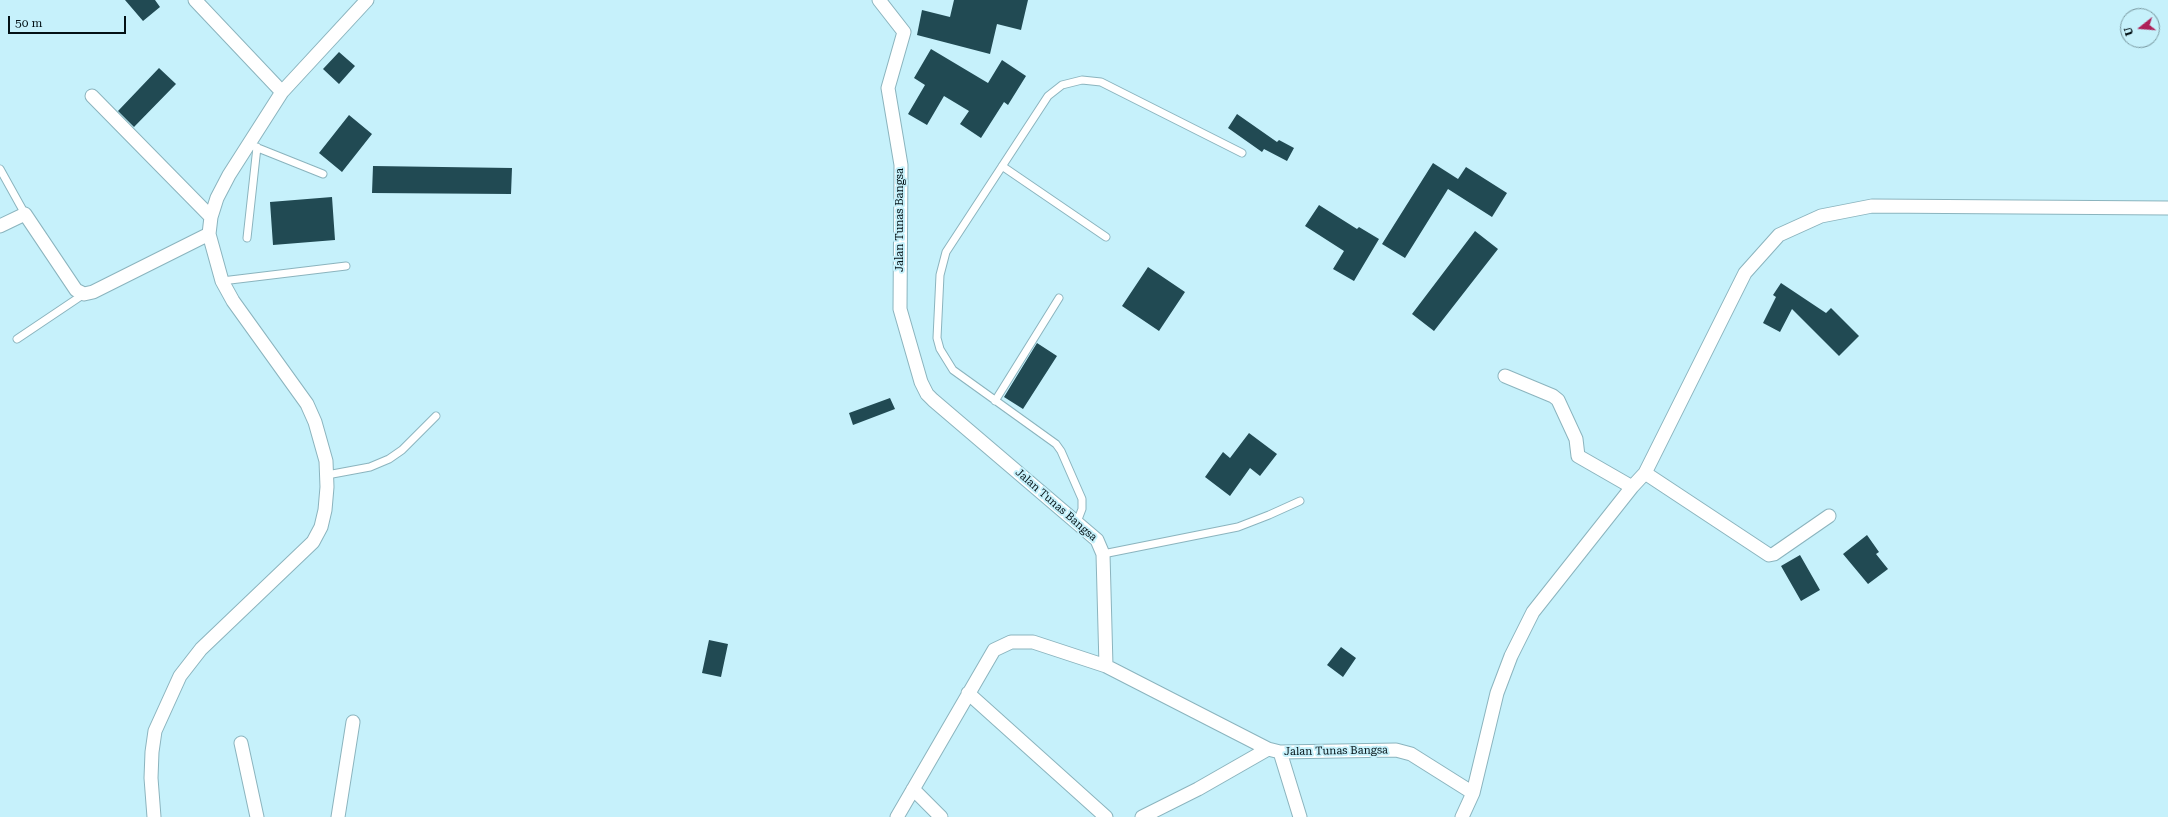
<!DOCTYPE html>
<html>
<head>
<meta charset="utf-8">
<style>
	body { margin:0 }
	#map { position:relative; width:2168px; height:817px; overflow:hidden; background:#c6f1fb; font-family:"Roboto Serif",serif }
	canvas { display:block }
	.north { position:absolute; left:2120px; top:8px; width:40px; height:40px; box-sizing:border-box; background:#c6f1fb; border:1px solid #78979f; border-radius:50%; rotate:253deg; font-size:11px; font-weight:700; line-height:16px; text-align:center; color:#031115 }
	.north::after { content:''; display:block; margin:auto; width:14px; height:18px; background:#ae1f57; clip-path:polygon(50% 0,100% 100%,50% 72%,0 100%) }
	.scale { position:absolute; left:8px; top:16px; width:118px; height:18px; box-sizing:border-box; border:2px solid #031115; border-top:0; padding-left:5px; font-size:12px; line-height:14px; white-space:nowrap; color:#031115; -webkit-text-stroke:3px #c6f1fb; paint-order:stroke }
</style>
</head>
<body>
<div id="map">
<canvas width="2168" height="817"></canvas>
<div class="north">U</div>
<div class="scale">50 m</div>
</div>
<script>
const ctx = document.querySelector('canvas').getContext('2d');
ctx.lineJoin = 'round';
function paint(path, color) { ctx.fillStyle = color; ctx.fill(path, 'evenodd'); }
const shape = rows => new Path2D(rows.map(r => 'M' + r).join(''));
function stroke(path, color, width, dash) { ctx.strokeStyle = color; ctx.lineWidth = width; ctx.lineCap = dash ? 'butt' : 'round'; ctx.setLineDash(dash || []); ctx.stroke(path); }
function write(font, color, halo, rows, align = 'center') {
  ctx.font = font + ' "Roboto Serif",serif'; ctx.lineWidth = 4; ctx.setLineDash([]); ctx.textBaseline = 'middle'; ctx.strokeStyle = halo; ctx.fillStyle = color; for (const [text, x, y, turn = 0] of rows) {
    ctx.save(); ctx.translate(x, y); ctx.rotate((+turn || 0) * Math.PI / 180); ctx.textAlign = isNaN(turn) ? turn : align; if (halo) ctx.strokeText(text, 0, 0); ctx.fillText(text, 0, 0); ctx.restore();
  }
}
paint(shape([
	[125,0,155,0,160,7,143,21],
	[954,0,1028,0,1021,30,997,24,990,54,917,35,922,10,950,17],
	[931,49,988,83,1002,60,1026,76,1008,105,1004,102,981,138,960,124,969,111,944,96,927,125,908,114,925,85,914,78],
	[339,52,355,66,339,84,323,69],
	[159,68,176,84,134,127,118,111],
	[1237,114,1277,142,1279,140,1294,148,1287,161,1264,149,1262,152,1228,128],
	[349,115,372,134,342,172,319,153],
	[1433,163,1458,179,1466,167,1507,193,1492,217,1448,189,1405,258,1382,244],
	[373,166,512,168,511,194,372,193],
	[332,197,335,240,273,245,270,202],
	[1319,205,1357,229,1359,227,1379,239,1354,281,1333,269,1344,251,1305,226],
	[1475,231,1498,249,1434,331,1412,314],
	[1148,267,1185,292,1159,331,1122,306],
	[1781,283,1826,313,1831,308,1859,336,1839,356,1792,309,1780,332,1763,323,1776,297,1773,295],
	[1037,343,1057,356,1023,409,1004,397],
	[890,398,895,409,853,425,849,413],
	[1249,433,1277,454,1260,476,1250,468,1230,496,1205,477,1223,452,1230,458],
	[1867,535,1879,552,1876,554,1888,569,1868,584,1843,554],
	[1800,555,1820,590,1801,601,1781,566],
	[709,640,728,644,721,677,702,673],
	[1341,647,1356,658,1343,677,1327,665]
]), '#214a53');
const lane = shape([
	[253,146,323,174],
	[1002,166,1106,237],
	[0,169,25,214],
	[247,238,257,147],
	[222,281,346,266],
	[17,339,84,294],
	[995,401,1059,298],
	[327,475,370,467,389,459,402,450,436,416],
	[1077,522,1082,509,1082,499,1061,451,1056,444,953,370,940,349,937,338,940,275,946,252,1048,96,1062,85,1082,80,1101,82,1242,153],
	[1103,554,1238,527,1269,515,1300,501]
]);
const street = shape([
	[195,0,282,92],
	[879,0,904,32,888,88,901,165,900,309,921,382,927,394,933,400,1097,540,1103,554,1106,666,1268,749,1280,752,1396,750,1411,754,1473,793],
	[92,96,211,217],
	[0,226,25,214,76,290,84,294,93,292,209,234],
	[1505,376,1553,396,1558,400,1576,439,1578,456,1632,487],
	[1645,473,1769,555,1774,554,1829,516],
	[968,693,1106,817],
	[241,743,257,817],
	[1280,752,1300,817],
	[913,789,941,817],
	[154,817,151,778,152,752,155,731,180,676,201,649,313,542,321,527,325,510,327,487,326,461,315,422,307,404,233,301,222,281,209,234,211,217,217,198,229,175,282,92,367,0],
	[338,817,353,722],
	[897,817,994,650,1011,642,1033,642,1106,666],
	[1142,817,1198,789,1268,749],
	[1462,817,1473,793,1497,693,1511,656,1533,612,1632,487,1645,473,1745,273,1779,235,1821,216,1872,206,2168,208]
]);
stroke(lane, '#8bb4be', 9);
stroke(street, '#8bb4be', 15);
stroke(lane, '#fff', 7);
stroke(street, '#fff', 13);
write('11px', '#031115', '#c6f1fb', [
	["Jalan Tunas Bangsa",900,220,-90],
	["Jalan Tunas Bangsa",1056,505,41],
	["Jalan Tunas Bangsa",1336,751,-1]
]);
</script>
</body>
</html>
